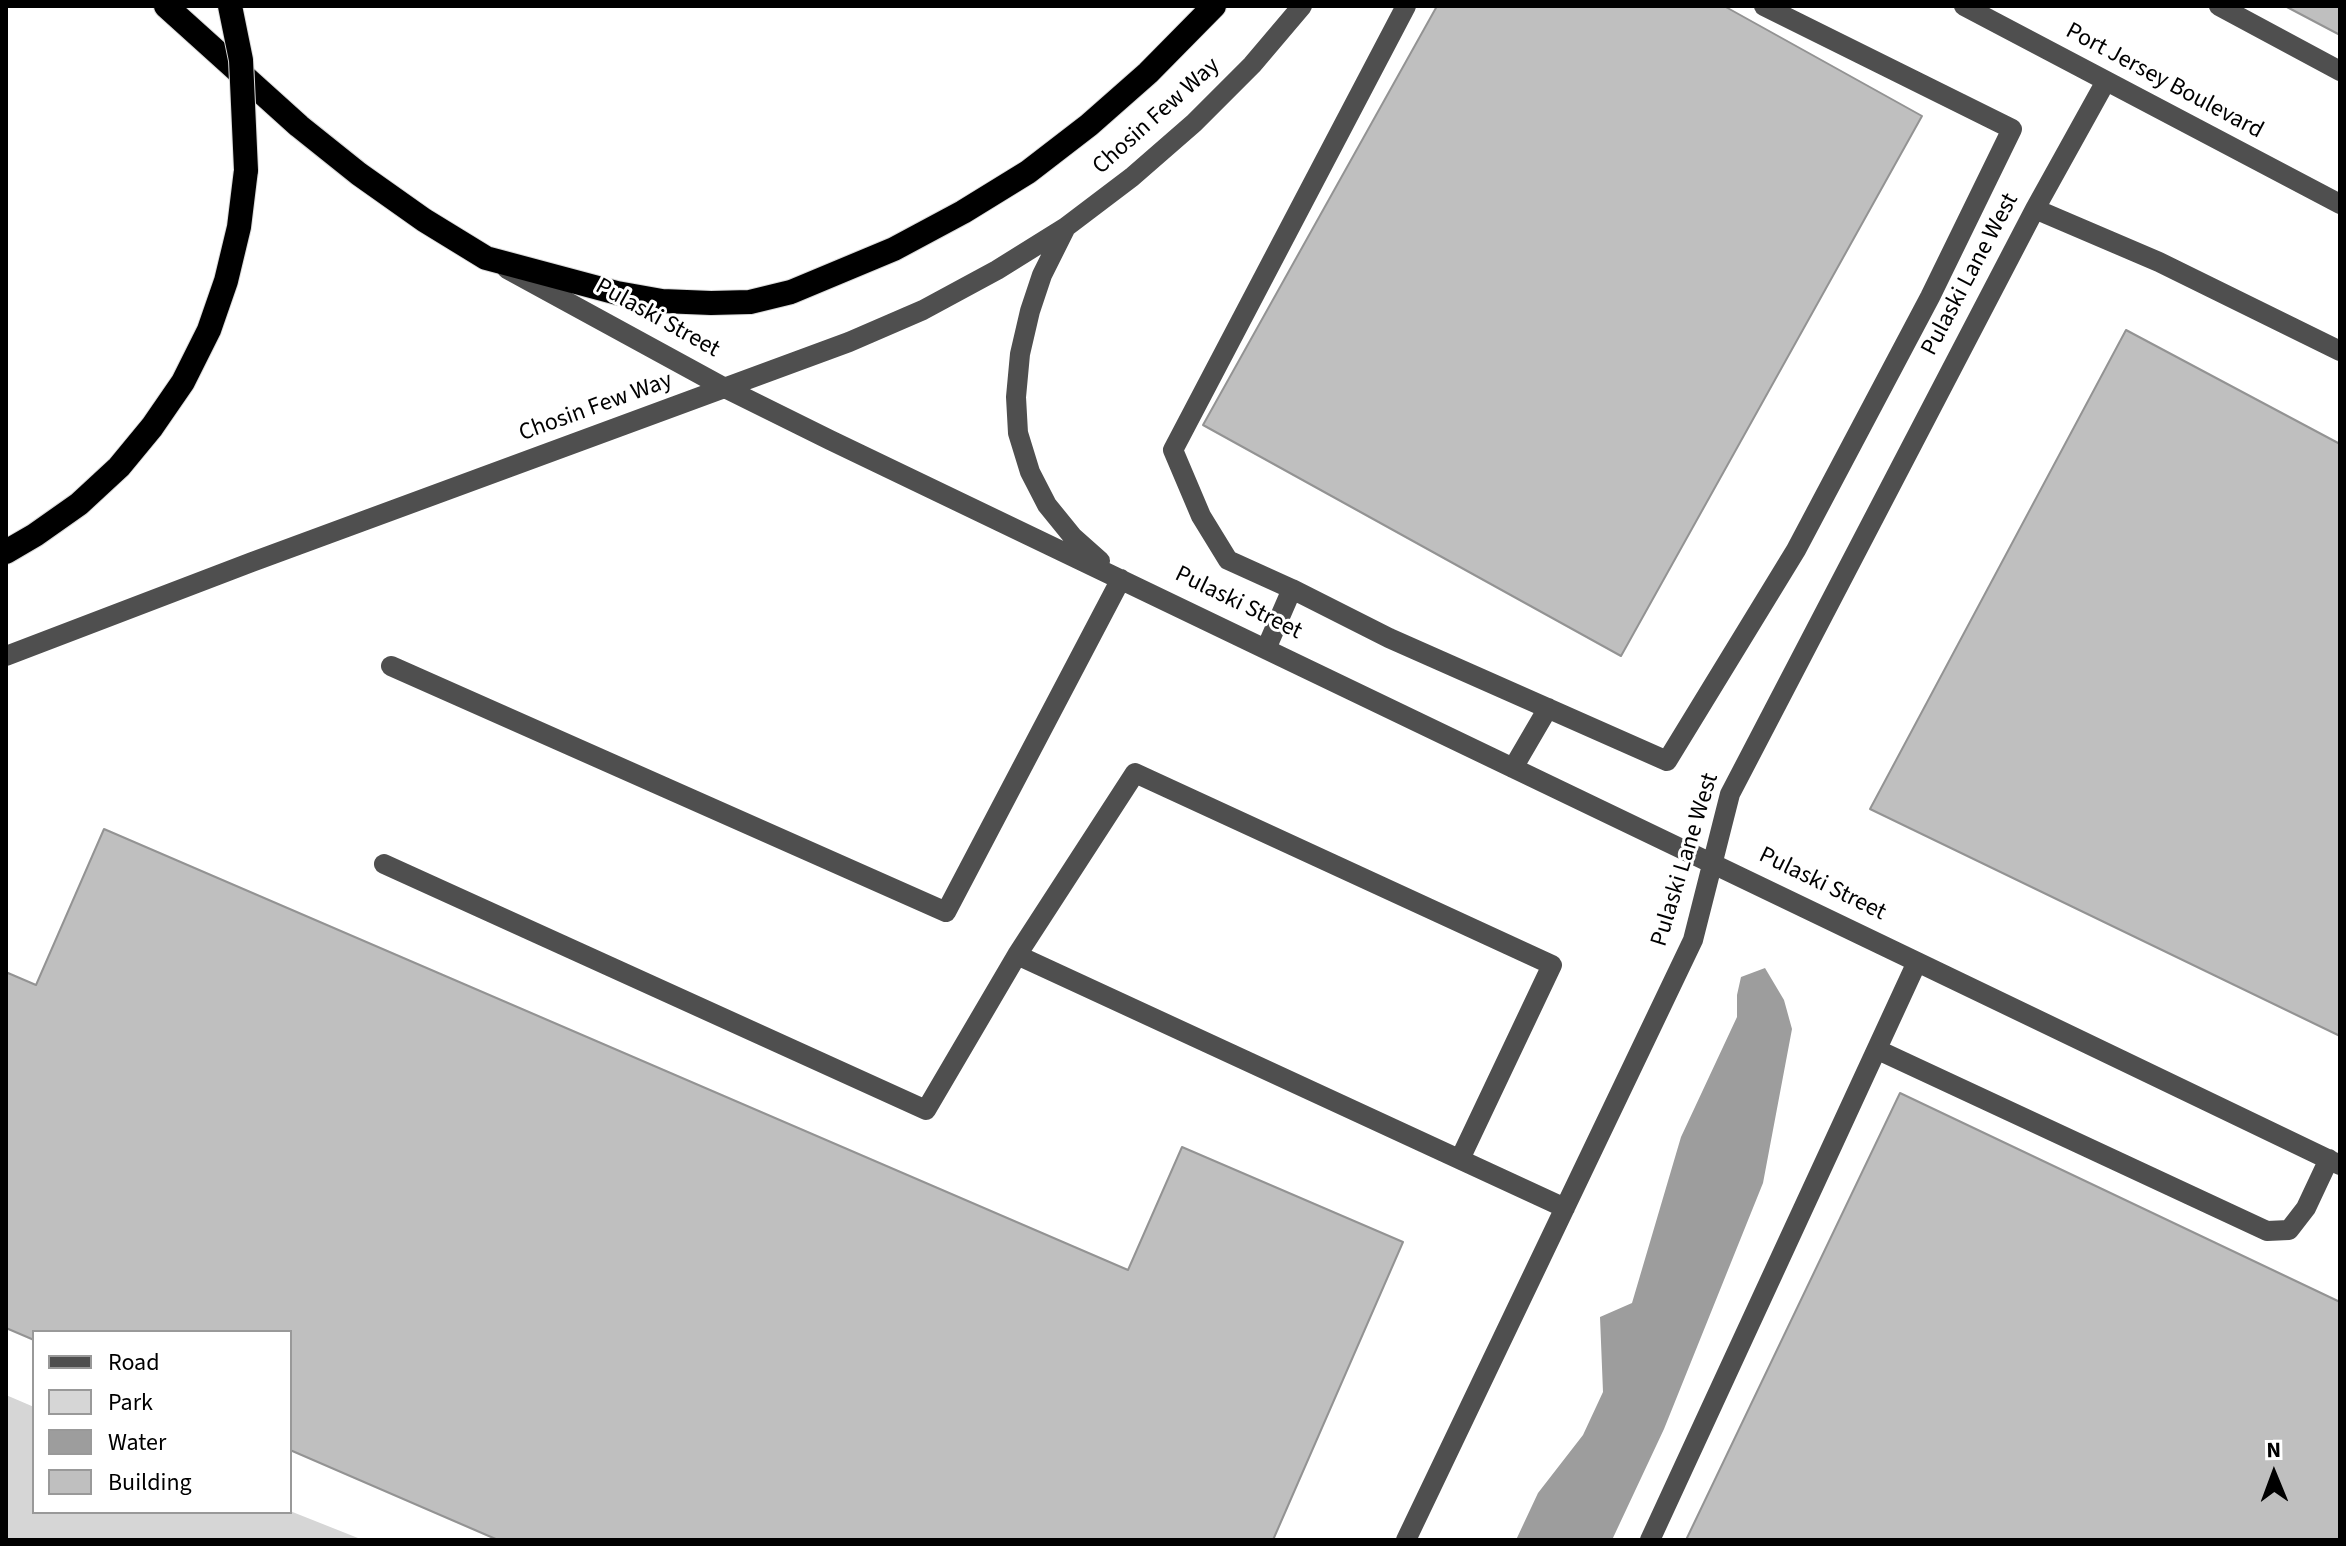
<!DOCTYPE html>
<html>
<head>
<meta charset="utf-8">
<style>
	body { margin:0 }
	#map { position:relative; width:2346px; height:1546px; overflow:hidden; background:#fff; font-family:"Source Sans 3",sans-serif }
	canvas { display:block }
	.frame { position:absolute; inset:0; border:8px solid #000; pointer-events:none }
	.legend { position:absolute; left:32px; top:1330px; width:260px; height:184px; box-sizing:border-box; background:#fff; border:2px solid #999; margin:0; padding:10px 14px; list-style:none; font-size:24px; color:#000 }
	.legend li { display:flex; align-items:center; gap:16px; height:40px }
	.legend b { width:40px; border:2px solid #999 }
	.north { position:absolute; left:2234px; top:1434px; width:80px; height:80px; -webkit-text-stroke:6px #fff; paint-order:stroke; rotate:359deg; font-size:22px; font-weight:700; line-height:32px; text-align:center; color:#000 }
	.north::after { content:''; display:block; margin:auto; width:28px; height:36px; background:#000; clip-path:polygon(50% 0,100% 100%,50% 72%,0 100%) }
</style>
</head>
<body>
<div id="map">
<canvas width="2346" height="1546"></canvas>
<div class="frame"></div>
<ul class="legend">
<li><b style="height:10px;background:#4f4f4f"></b>Road</li>
<li><b style="height:22px;background:#d6d6d6"></b>Park</li>
<li><b style="height:22px;background:#9d9d9d"></b>Water</li>
<li><b style="height:22px;background:#bfbfbf"></b>Building</li>
</ul>
<div class="north">N</div>
</div>
<script>
const ctx = document.querySelector('canvas').getContext('2d');
ctx.lineJoin = 'round';
function paint(path, color) { ctx.fillStyle = color; ctx.fill(path, 'evenodd'); }
const shape = rows => new Path2D(rows.map(r => 'M' + r).join(''));
function stroke(path, color, width, dash) { ctx.strokeStyle = color; ctx.lineWidth = width; ctx.lineCap = dash ? 'butt' : 'round'; ctx.setLineDash(dash || []); ctx.stroke(path); }
function write(font, color, halo, rows, align = 'center') {
  ctx.font = font + ' "Source Sans 3",sans-serif'; ctx.lineWidth = 6; ctx.setLineDash([]); ctx.textBaseline = 'middle'; ctx.strokeStyle = halo; ctx.fillStyle = color; for (const [text, x, y, turn = 0] of rows) {
    ctx.save(); ctx.translate(x, y); ctx.rotate((+turn || 0) * Math.PI / 180); ctx.textAlign = isNaN(turn) ? turn : align; if (halo) ctx.strokeText(text, 0, 0); ctx.fillText(text, 0, 0); ctx.restore();
  }
}
paint(shape([
	[6,1395,34,1407,34,1512,290,1511,363,1540,6,1540]
]), '#d6d6d6');
paint(shape([
	[1765,968,1784,1000,1792,1029,1763,1183,1664,1429,1612,1540,1516,1540,1538,1493,1583,1435,1603,1392,1600,1317,1632,1303,1681,1137,1737,1017,1737,995,1741,977]
]), '#9d9d9d');
const building = shape([
	[1437,6,1724,6,1922,116,1621,656,1203,425,1437,6],
	[2285,6,2340,6,2340,35,2285,6],
	[2126,330,2340,444,2340,1036,1870,809,2126,330],
	[104,829,1128,1270,1182,1147,1403,1242,1273,1540,498,1540,290,1450,290,1332,34,1332,34,1340,6,1328,6,976,8,973,36,985,104,829],
	[1900,1093,2340,1302,2340,1540,1686,1540,1900,1093]
]);
paint(building, '#bfbfbf');
stroke(building, '#939393', 2);
const highway = shape([
	[166,6,299,126,359,174,424,220,486,258,617,293,662,301,711,303,750,302,791,292,894,249,963,212,1028,172,1089,125,1148,73,1214,6],
	[6,552,35,535,79,504,119,467,152,427,183,382,209,330,226,281,239,227,246,170]
]);
stroke(highway, '#dbdbdb', 26);
stroke(shape([
	[1406,6,1173,450,1201,516,1228,560,1292,589,1389,638,1667,761,1796,550,1930,297,2012,129,1764,6],
	[1964,6,2340,204],
	[2219,6,2340,71],
	[2035,209,2159,262,2340,351],
	[1066,227,1042,275,1030,311,1020,354,1016,397,1018,433,1030,472,1047,505,1073,537,1100,561],
	[507,269,725,388,830,440,2340,1165],
	[1266,649,1292,589],
	[6,656,252,562,849,342,923,310,997,270,1066,227,1132,177,1194,123,1252,65,1302,6],
	[391,666,946,912,1121,579],
	[1513,768,1548,708],
	[384,864,926,1110,1017,955],
	[1878,1050,2267,1231,2289,1230,2306,1208,2329,1159],
	[1460,1159,1552,965,1135,773,1017,955,1565,1208],
	[1406,1540,1693,940,1730,794,2035,209,2106,81],
	[1650,1540,1917,962]
]), '#4f4f4f', 20);
stroke(highway, '#000', 24);
const highwayBridge = shape([
	[230,6,241,60,246,170]
]);
stroke(highwayBridge, '#dbdbdb', 26, []);
stroke(highwayBridge, '#000', 24);
write('24px', '#000', '#fff', [
	["Port Jersey Boulevard",2164,82,28],
	["Chosin Few Way",1157,117,-42],
	["Pulaski Lane West",1971,275,-62],
	["Pulaski Street",657,319,29],
	["Chosin Few Way",596,408,-20],
	["Pulaski Street",1238,604,26],
	["Pulaski Lane West",1686,860,-73],
	["Pulaski Street",1822,885,26]
]);
</script>
</body>
</html>
